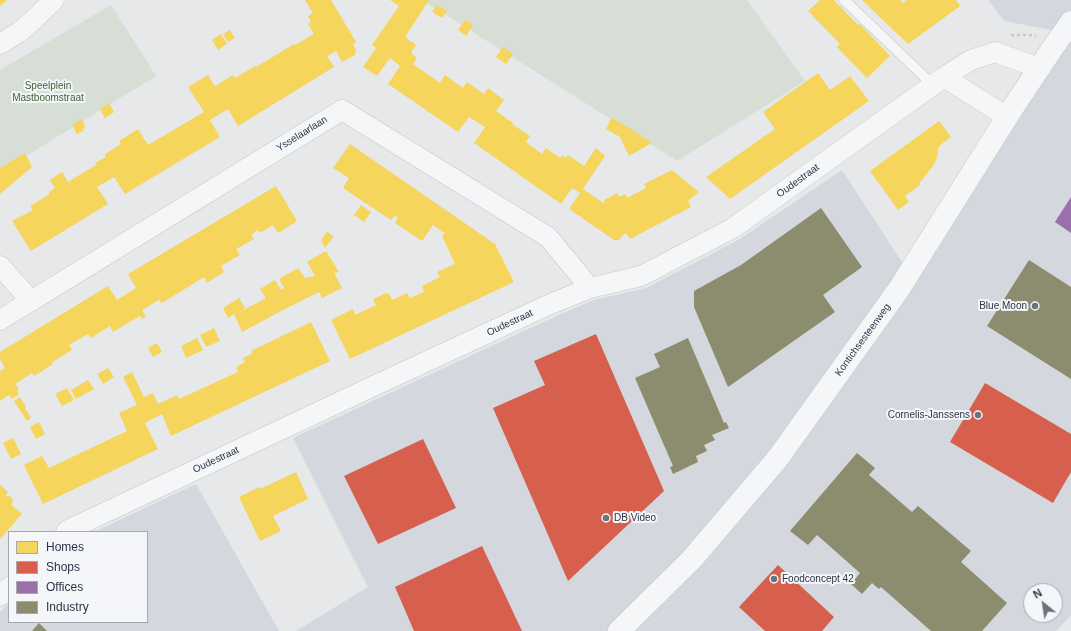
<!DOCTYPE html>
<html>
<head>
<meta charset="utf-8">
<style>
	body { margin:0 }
	#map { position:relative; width:1071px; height:631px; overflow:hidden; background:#e6e8ea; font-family:Arial,sans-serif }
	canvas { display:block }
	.legend { position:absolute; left:8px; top:531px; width:140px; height:92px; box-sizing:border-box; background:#f4f6f9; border:1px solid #a4a8b1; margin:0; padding:5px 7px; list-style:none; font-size:12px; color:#2b3445 }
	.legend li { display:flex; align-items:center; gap:8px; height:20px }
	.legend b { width:20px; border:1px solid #a4a8b1 }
	.north { position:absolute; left:1023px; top:583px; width:40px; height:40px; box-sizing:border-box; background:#f4f6f9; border:1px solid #a4a8b1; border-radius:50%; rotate:330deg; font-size:11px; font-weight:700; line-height:16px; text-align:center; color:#2b3445 }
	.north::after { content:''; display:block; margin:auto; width:14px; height:18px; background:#6c737f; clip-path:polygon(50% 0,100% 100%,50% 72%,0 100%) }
</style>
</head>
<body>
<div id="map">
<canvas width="1071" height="631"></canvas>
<ul class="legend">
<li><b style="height:11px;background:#f6d55c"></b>Homes</li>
<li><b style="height:11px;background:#d6604d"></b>Shops</li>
<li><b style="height:11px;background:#9970ab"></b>Offices</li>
<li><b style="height:11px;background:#8c8c6e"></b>Industry</li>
</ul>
<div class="north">N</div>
</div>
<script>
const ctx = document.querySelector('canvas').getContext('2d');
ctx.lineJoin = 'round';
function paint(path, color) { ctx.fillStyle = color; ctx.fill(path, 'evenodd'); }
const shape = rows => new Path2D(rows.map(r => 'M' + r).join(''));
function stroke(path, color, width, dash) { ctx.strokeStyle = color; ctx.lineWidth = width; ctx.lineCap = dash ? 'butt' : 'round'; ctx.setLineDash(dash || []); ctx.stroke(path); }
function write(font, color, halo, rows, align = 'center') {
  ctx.font = font + ' Arial,sans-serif'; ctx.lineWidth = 4; ctx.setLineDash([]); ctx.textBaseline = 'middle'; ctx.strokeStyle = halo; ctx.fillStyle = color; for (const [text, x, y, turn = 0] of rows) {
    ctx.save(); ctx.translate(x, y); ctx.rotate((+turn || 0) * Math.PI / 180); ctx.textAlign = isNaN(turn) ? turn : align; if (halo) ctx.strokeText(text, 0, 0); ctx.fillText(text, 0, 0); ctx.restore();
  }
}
paint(shape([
	[988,0,1071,0,1071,615,1056,631,296,631,368,587,293,438,554,317,594,300,646,288,740,239,842,170,909,273,1063,32,1004,21],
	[1031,591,1055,591,1055,615,1031,615],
	[196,484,279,631,0,631,0,612,9,603,9,622,147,622,147,532,94,532]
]), '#d4d7dd');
paint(shape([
	[422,0,747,0,805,81,677,161],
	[111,5,156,76,0,172,0,70]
]), '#d6ded6');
paint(shape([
	[0,0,7,0,0,6],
	[305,0,331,0,356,42,353,44,356,50,355,55,342,62,336,51,327,56,334,67,238,126,228,109,210,120,220,137,125,194,114,177,97,187,108,204,31,251,12,221,33,210,30,206,50,194,49,192,55,188,50,180,62,172,68,182,96,165,95,163,106,157,105,154,121,144,119,141,138,129,148,145,204,112,188,87,208,75,215,86,233,75,235,78,255,66,256,67,294,44,295,45,314,34,308,24,311,22,308,16,313,13],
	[390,0,429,0,405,37,416,45,411,53,417,58,413,64,440,83,445,75,463,88,467,82,484,94,488,88,504,100,496,111,513,123,512,124,530,136,526,142,542,154,546,148,560,158,562,155,566,158,568,155,584,166,596,148,605,156,583,189,605,204,604,200,617,193,619,197,625,194,627,198,646,188,644,184,672,170,699,192,688,201,691,207,630,239,626,233,622,236,619,240,614,240,569,209,580,193,572,188,561,204,474,143,485,127,469,117,458,132,388,84,400,66,390,58,377,76,363,67,376,48,372,45,399,6],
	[820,0,834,0,858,25,860,24,890,56,867,78,837,47,840,44,808,11],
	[862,0,900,0,903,3,907,0,956,0,960,6,908,44],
	[437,5,447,11,442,18,432,12],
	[465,20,473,25,466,36,458,30],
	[230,30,235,38,228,42,223,34],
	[221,34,227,44,218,50,212,40],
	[503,47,513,54,506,64,496,57],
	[818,73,830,90,850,76,869,101,730,199,706,177,775,129,763,112],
	[109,103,114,112,105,118,100,109],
	[611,118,626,126,652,143,629,156,620,137,606,129],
	[81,119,85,125,83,131,77,134,72,125],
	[939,121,951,137,939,146,937,158,933,166,919,184,920,185,905,196,909,202,898,210,870,171],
	[350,144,495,244,514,282,350,359,331,320,353,309,355,315,376,305,373,299,386,293,389,294,392,300,407,293,410,298,424,292,422,286,440,277,437,272,455,264,442,236,445,233,441,231,433,225,422,241,395,223,398,218,395,215,391,220,343,188,349,178,333,168],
	[25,153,32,167,0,194,0,168],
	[276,186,297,221,278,233,273,225,260,233,258,230,251,235,254,239,236,249,240,255,221,266,224,272,207,283,204,277,162,303,159,300,142,310,146,317,142,319,140,316,113,332,110,326,91,338,88,334,69,345,72,350,52,362,53,364,34,376,32,373,15,384,19,389,17,391,19,394,12,399,9,395,0,401,0,371,5,368,0,359,0,352,108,286,117,300,136,288,128,274],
	[361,205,371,212,364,222,354,215],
	[327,232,334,236,325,248,321,240],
	[326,251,339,272,334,273,342,288,322,298,319,292,281,311,242,332,234,314,228,318,223,308,239,298,245,308,238,313,266,298,260,289,275,280,281,290,284,288,279,279,298,268,305,278,315,276,307,262],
	[311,322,330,361,171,436,162,414,145,423,158,449,43,504,24,465,42,456,49,468,127,431,119,413,137,405,123,377,132,372,144,397,153,393,158,404,177,395,179,399,238,372,236,367,245,362,243,358,252,354,251,351],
	[214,328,220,341,206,347,200,335],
	[197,338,203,350,186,358,181,346],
	[157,343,162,352,153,357,148,348],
	[108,368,114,377,103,384,97,374],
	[88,380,94,389,76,399,71,390],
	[67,388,74,400,62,406,55,394],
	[20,397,26,407,25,408,31,418,27,421,14,401],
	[39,422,45,434,36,439,30,427],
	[13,438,21,454,11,459,3,443],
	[296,472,308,499,273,516,281,531,260,541,239,497,259,487,260,489],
	[0,485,8,492,6,495,7,497,10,496,12,498,13,501,11,505,22,514,0,539]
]), '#f6d55c');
paint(shape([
	[596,334,664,491,568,581,493,408,545,385,534,361],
	[985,383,1071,434,1071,472,1053,503,950,442],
	[423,439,456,508,378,544,344,476],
	[482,546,522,631,414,631,395,587],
	[778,565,834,617,822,631,765,631,739,607]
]), '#d6604d');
paint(shape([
	[1071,197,1071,233,1055,222]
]), '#9970ab');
paint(shape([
	[821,208,862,267,823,295,835,312,728,387,694,307,694,291,741,265],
	[1029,260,1071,287,1071,379,987,326],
	[688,338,724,423,726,422,729,428,712,435,715,440,704,445,707,451,696,456,698,462,673,474,670,467,673,466,635,378,660,367,654,354],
	[857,453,875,468,869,475,912,512,918,506,971,551,961,562,1007,603,982,631,931,631,881,587,879,589,872,583,862,594,851,584,860,573,817,535,808,545,790,531],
	[39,623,47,631,32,631]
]), '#8c8c6e');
const service = shape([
	[844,0,933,85]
]);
const minor = shape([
	[0,44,19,32,28,25,54,0],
	[944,77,1007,117],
	[0,266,31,301],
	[0,320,342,110,548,237,590,288],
	[66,532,68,530,363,391,548,305,590,288,641,276,733,228,944,77,971,60,995,52,1039,68],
	[0,596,9,587]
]);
const tertiary = shape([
	[619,631,692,559,778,458,899,289,1012,109,1054,46,1071,22]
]);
stroke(service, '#c4c6c8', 11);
stroke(minor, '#c4c6c8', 21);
stroke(tertiary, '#c4c6c8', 23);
stroke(shape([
	[1011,35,1033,35,1036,36]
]), '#c5c6ca', 2.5, [3, 3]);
stroke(service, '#f5f6f7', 10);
stroke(minor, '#f5f6f7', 20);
stroke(tertiary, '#f5f6f7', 22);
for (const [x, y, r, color] of [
	[1035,306,4,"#6c737f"],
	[978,415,4,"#6c737f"],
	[606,518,4,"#6c737f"],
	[774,579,4,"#6c737f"]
]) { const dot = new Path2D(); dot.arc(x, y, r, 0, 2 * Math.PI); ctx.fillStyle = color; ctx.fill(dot); stroke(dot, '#f4f6f9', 1.5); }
write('10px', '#3f6138', '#f4f6f9', [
	["Speelplein",48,86],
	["Mastboomstraat",48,98]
]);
write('10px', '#2b3445', '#f4f6f9', [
	["Ysselaarlaan",302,134,-32],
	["Oudestraat",798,181,-36],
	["Oudestraat",510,323,-25],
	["Kontichsesteenweg",863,340,-54],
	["Oudestraat",216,460,-25]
]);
write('10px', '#2b3445', '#f4f6f9', [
	["Blue Moon",1027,306],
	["Cornelis-Janssens",970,415],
	["DB Video",614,518,"left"],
	["Foodconcept 42",782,579,"left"]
], 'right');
</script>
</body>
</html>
